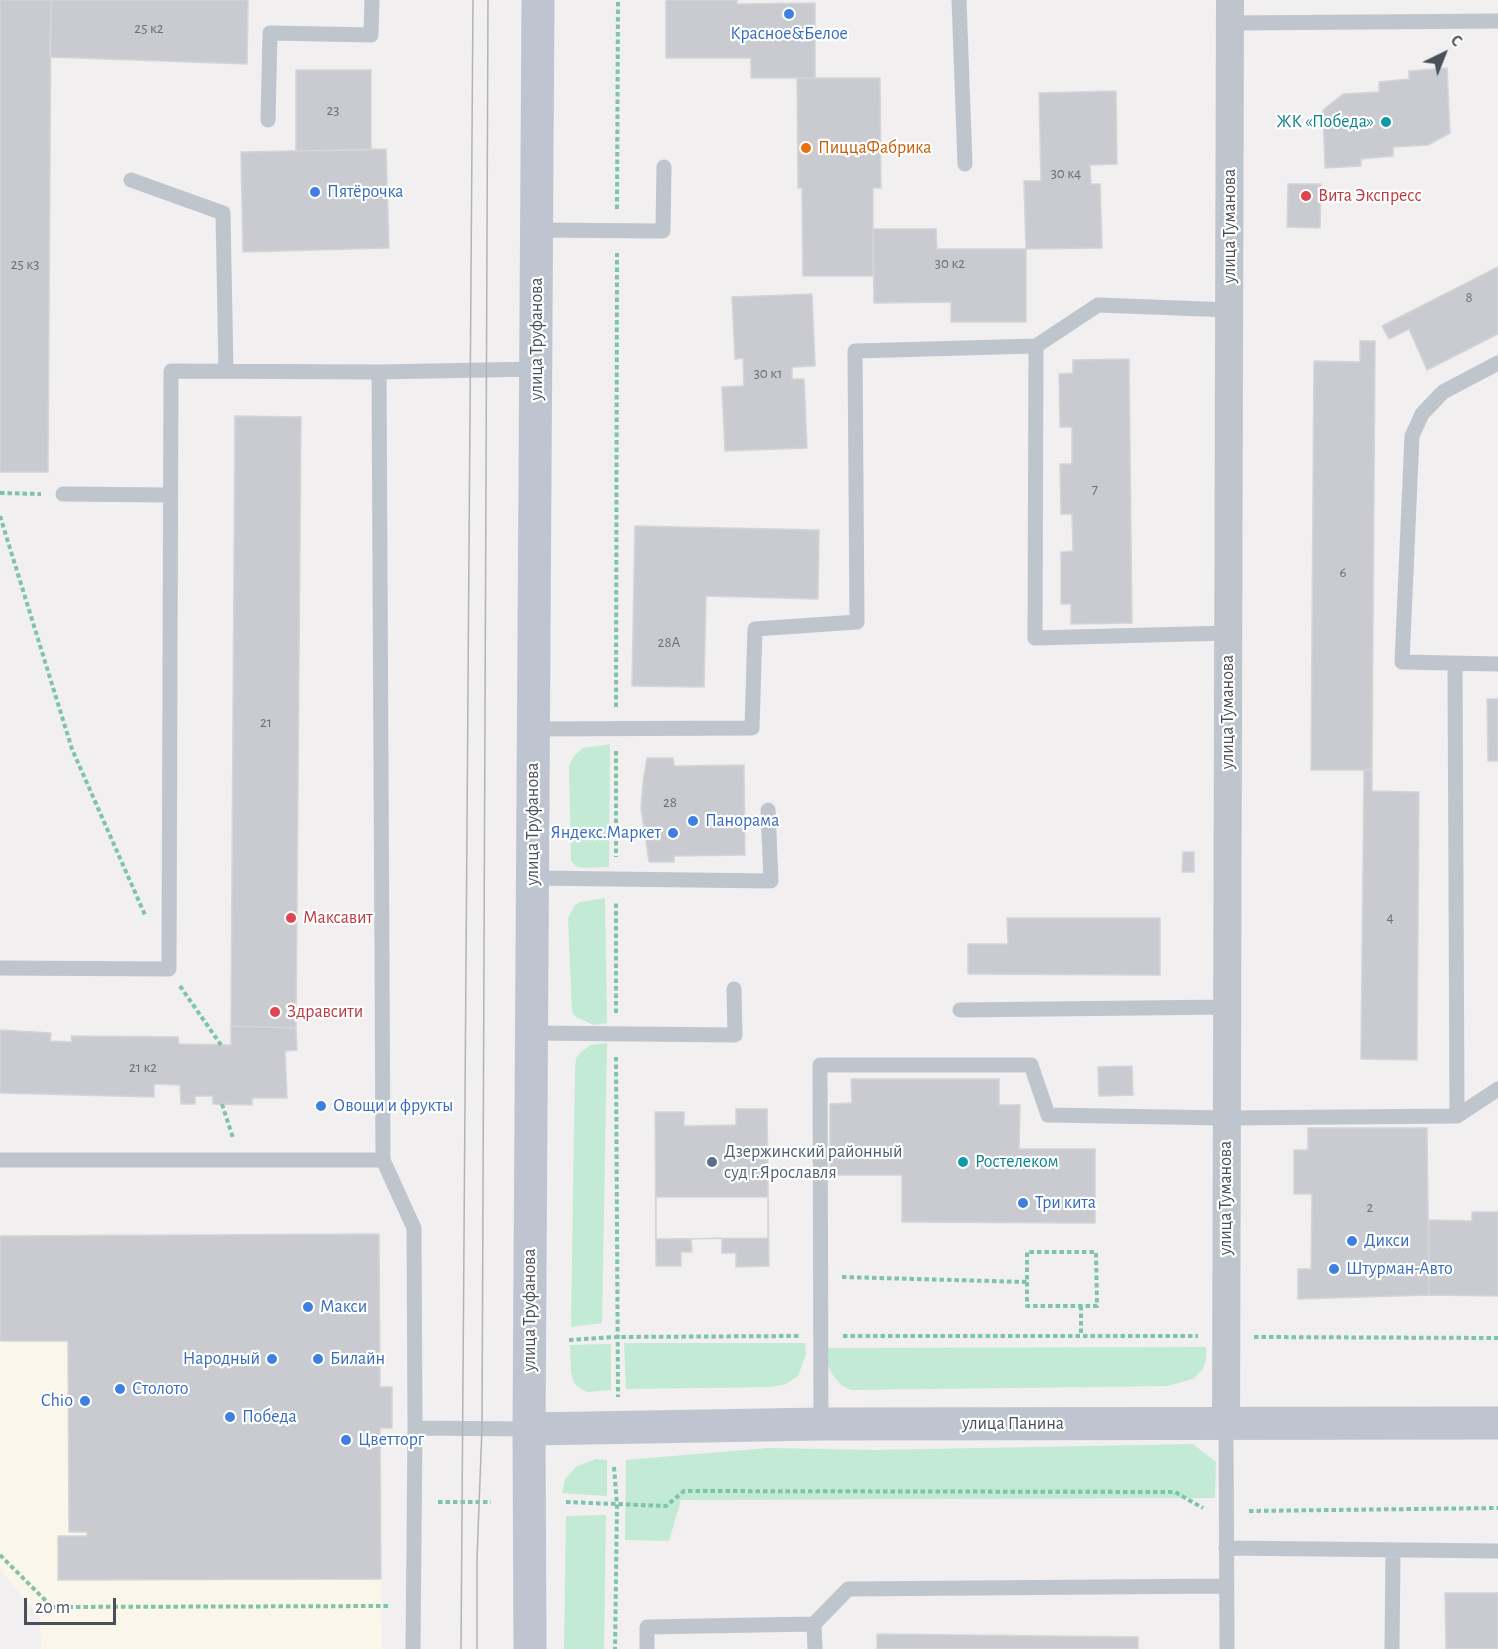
<!DOCTYPE html>
<html>
<head>
<meta charset="utf-8">
<style>
	body { margin:0 }
	#map { position:relative; width:1498px; height:1649px; overflow:hidden; background:#f1efef; font-family:"Alegreya Sans",sans-serif }
	canvas { display:block }
	.north { position:absolute; left:1414px; top:24px; width:60px; height:60px; -webkit-text-stroke:4px #fff; paint-order:stroke; rotate:43deg; font-size:16px; font-weight:700; line-height:24px; text-align:center; color:#49505a }
	.north::after { content:''; display:block; margin:auto; width:21px; height:27px; background:#49505a; clip-path:polygon(50% 0,100% 100%,50% 72%,0 100%) }
	.scale { position:absolute; left:24px; top:1598px; width:92px; height:27px; box-sizing:border-box; border:3px solid #49505a; border-top:0; padding-left:8px; font-size:18px; line-height:21px; white-space:nowrap; color:#49505a; -webkit-text-stroke:4px #fff; paint-order:stroke }
</style>
</head>
<body>
<div id="map">
<canvas width="1498" height="1649"></canvas>
<div class="north">С</div>
<div class="scale">20 m</div>
</div>
<script>
const ctx = document.querySelector('canvas').getContext('2d');
ctx.lineJoin = 'round';
function paint(path, color) { ctx.fillStyle = color; ctx.fill(path, 'evenodd'); }
const shape = rows => new Path2D(rows.map(r => 'M' + r).join(''));
function stroke(path, color, width, dash) { ctx.strokeStyle = color; ctx.lineWidth = width; ctx.lineCap = dash ? 'butt' : 'round'; ctx.setLineDash(dash || []); ctx.stroke(path); }
function write(font, color, halo, rows, align = 'center') {
  ctx.font = font + ' "Alegreya Sans",sans-serif'; ctx.lineWidth = 4.5; ctx.setLineDash([]); ctx.textBaseline = 'middle'; ctx.strokeStyle = halo; ctx.fillStyle = color; for (const [text, x, y, turn = 0] of rows) {
    ctx.save(); ctx.translate(x, y); ctx.rotate((+turn || 0) * Math.PI / 180); ctx.textAlign = isNaN(turn) ? turn : align; if (halo) ctx.strokeText(text, 0, 0); ctx.fillText(text, 0, 0); ctx.restore();
  }
}
paint(shape([
	[379,1234,380,1387,392,1387,392,1428,380,1429,382,1649,41,1649,40,1618,0,1569,0,1236]
]), '#faf7ea');
paint(shape([
	[610,744,609,867,582,868,576,866,571,861,569,766,574,756,583,748],
	[605,898,607,1023,594,1025,576,1017,572,1012,568,918,574,906,580,902],
	[607,1043,602,1323,571,1327,575,1069,576,1058,582,1051,591,1045],
	[624,1343,805,1343,806,1354,798,1376,786,1384,772,1387,626,1389],
	[611,1344,611,1390,587,1392,581,1389,574,1383,571,1373,570,1345],
	[1206,1347,1206,1361,1202,1370,1193,1379,1167,1386,851,1390,841,1385,832,1374,827,1362,827,1348],
	[1193,1444,1216,1462,1215,1498,681,1500,669,1541,625,1540,626,1460,769,1448,874,1450],
	[596,1459,607,1460,607,1496,562,1493,565,1479,577,1466],
	[606,1515,604,1649,564,1649,566,1516]
]), '#c2ead5');
const building = shape([
	[0,0,51,0,48,472,0,472,0,0],
	[51,0,248,0,247,64,50,57,51,0],
	[666,0,737,0,737,4,815,3,815,78,751,78,751,58,666,58,666,0],
	[1447,68,1450,133,1428,145,1393,147,1393,156,1361,159,1361,166,1325,168,1323,110,1343,94,1379,92,1379,82,1409,79,1409,71,1447,68],
	[296,70,371,70,371,150,296,151,296,70],
	[797,78,880,78,881,188,873,188,873,276,803,276,802,188,798,188,797,78],
	[1116,91,1117,164,1090,165,1091,184,1100,184,1102,248,1026,249,1024,181,1041,181,1039,93,1116,91],
	[386,149,389,248,243,252,241,152,386,149],
	[1288,184,1321,184,1320,228,1287,227,1288,184],
	[873,229,936,229,937,249,1026,249,1026,322,951,322,951,302,874,303,873,229],
	[1498,267,1498,334,1427,370,1409,329,1389,339,1382,326,1498,267],
	[812,294,815,366,792,367,792,379,804,379,807,448,725,451,722,387,744,386,743,358,735,359,732,297,812,294],
	[1360,341,1375,341,1372,770,1311,770,1314,361,1360,362,1360,341],
	[1129,359,1132,623,1071,624,1071,604,1061,604,1061,552,1073,551,1072,514,1061,514,1060,464,1072,464,1072,427,1060,427,1059,374,1073,373,1073,360,1129,359],
	[235,416,301,417,296,1028,231,1026,235,416],
	[635,526,819,530,818,599,706,596,704,687,632,686,635,526],
	[1487,699,1498,699,1498,761,1488,761,1487,699],
	[647,758,673,758,674,766,744,765,745,855,674,856,674,862,649,862,641,808,643,782,647,758],
	[1364,770,1372,770,1372,791,1419,792,1417,1060,1361,1059,1364,770],
	[1183,852,1194,852,1194,872,1182,872,1183,852],
	[1007,918,1160,918,1160,975,968,974,968,944,1008,944,1007,918],
	[231,1026,296,1028,297,1050,285,1051,287,1098,252,1098,252,1105,213,1104,213,1096,195,1096,195,1104,181,1104,180,1085,154,1084,154,1097,0,1093,0,1030,51,1033,50,1041,72,1042,71,1036,178,1037,179,1044,231,1045,231,1026],
	[1132,1066,1133,1095,1099,1096,1098,1067,1132,1066],
	[851,1079,999,1079,999,1105,1020,1105,1019,1149,1095,1149,1095,1223,902,1222,902,1175,830,1175,830,1104,852,1103,851,1079],
	[736,1109,767,1109,769,1266,736,1267,736,1253,722,1253,722,1238,691,1239,692,1252,681,1252,681,1266,656,1266,655,1112,684,1112,684,1126,736,1125,736,1109],
	[1308,1128,1427,1128,1429,1295,1298,1299,1298,1269,1311,1269,1312,1194,1294,1194,1294,1150,1308,1150,1308,1128],
	[656,1197,768,1197,768,1238,656,1239,656,1197],
	[1472,1212,1498,1212,1498,1296,1429,1295,1429,1220,1472,1221,1472,1212],
	[379,1234,380,1387,392,1387,392,1428,380,1428,381,1579,58,1580,58,1536,87,1536,87,1532,69,1532,68,1341,0,1341,0,1236,379,1234],
	[1445,1593,1498,1593,1498,1649,1446,1649,1445,1593],
	[877,1634,1138,1637,1138,1649,877,1649,877,1634]
]);
paint(building, '#c9cbd1');
stroke(building, '#d3d5d9', 1.5);
stroke(shape([
	[617,209,618,0],
	[0,493,41,494],
	[0,516,72,749,145,915],
	[616,707,617,253],
	[616,751,616,857],
	[180,986,221,1045],
	[616,1013,616,901],
	[616,1057,618,1397],
	[222,1104,233,1138],
	[842,1277,1027,1282,1027,1252,1096,1252,1097,1306,1027,1306,1027,1282],
	[1081,1306,1081,1336],
	[843,1336,1198,1336],
	[1254,1337,1498,1338],
	[569,1340,616,1337,799,1336],
	[614,1467,617,1505,615,1649],
	[438,1502,491,1502],
	[566,1502,666,1506,684,1491,1175,1492,1203,1508],
	[1249,1511,1498,1508],
	[0,1555,52,1607,391,1606]
]), '#7ec4a8', 4, [4.5, 3]);
stroke(shape([
	[959,0,965,164],
	[1231,23,1498,21],
	[268,120,270,33,371,35,372,0],
	[131,180,223,213,226,371],
	[537,230,663,231,664,167],
	[1498,363,1443,392,1422,414,1412,436,1402,662,1498,664],
	[63,494,170,495],
	[1228,633,1035,638,1036,346,1098,305,1230,310],
	[533,729,752,728,755,629,857,622,855,351,1036,346],
	[533,878,771,881,768,810],
	[0,968,169,969,171,371,379,372],
	[960,1010,1227,1007],
	[532,1033,735,1035,734,989],
	[1457,1116,1498,1089],
	[0,1160,383,1160,379,372,537,369],
	[383,1160,414,1228,415,1428],
	[821,1424,820,1065,1031,1065,1048,1115,1226,1118,1457,1116,1455,663],
	[1226,1424,1227,1649],
	[1226,1548,1498,1551],
	[814,1624,815,1649],
	[413,1649,415,1428,529,1429],
	[647,1649,647,1627,814,1624,848,1589,1226,1586],
	[1392,1649,1393,1551]
]), '#bfc5cc', 15);
stroke(shape([
	[1226,1424,1230,0]
]), '#bfc5cc', 28);
stroke(shape([
	[529,1429,821,1424,1498,1423],
	[530,1649,529,1429,538,0]
]), '#bec5d0', 33);
stroke(shape([
	[461,1649,473,0],
	[477,1649,477,1558,482,1428,488,0]
]), '#b2b3b8', 1.5);
for (const [x, y, r, color] of [
	[789,14,6,"#3f7fe0"],
	[1386,122,6,"#0f9aa8"],
	[806,148,6,"#e8710a"],
	[315,192,6,"#3f7fe0"],
	[1306,196,6,"#e0444e"],
	[693,821,6,"#3f7fe0"],
	[673,833,6,"#3f7fe0"],
	[291,918,6,"#e0444e"],
	[275,1012,6,"#e0444e"],
	[321,1106,6,"#3f7fe0"],
	[712,1162,6,"#5c6f8a"],
	[963,1162,6,"#0f9aa8"],
	[1023,1203,6,"#3f7fe0"],
	[1352,1241,6,"#3f7fe0"],
	[1334,1269,6,"#3f7fe0"],
	[308,1307,6,"#3f7fe0"],
	[272,1359,6,"#3f7fe0"],
	[318,1359,6,"#3f7fe0"],
	[120,1389,6,"#3f7fe0"],
	[85,1401,6,"#3f7fe0"],
	[230,1417,6,"#3f7fe0"],
	[346,1440,6,"#3f7fe0"]
]) { const dot = new Path2D(); dot.arc(x, y, r, 0, 2 * Math.PI); ctx.fillStyle = color; ctx.fill(dot); stroke(dot, '#fff', 2); }
write('15px', '#696f78', null, [
	["25 к2",149,28],
	["23",333,110],
	["30 к4",1066,173],
	["30 к2",950,263],
	["25 к3",25,264],
	["8",1469,297],
	["30 к1",768,373],
	["7",1095,489],
	["6",1343,572],
	["28А",669,642],
	["21",266,722],
	["28",670,802],
	["4",1390,917],
	["21 к2",143,1067],
	["2",1370,1207]
]);
write('18px', '#366cbe', '#fff', [
	["Красное&Белое",789,34,"center"],
	["Пятёрочка",327,192],
	["Панорама",705,821],
	["Яндекс.Маркет",661,833,"right"],
	["Овощи и фрукты",333,1106],
	["Три кита",1035,1203],
	["Дикси",1364,1241],
	["Штурман-Авто",1346,1269],
	["Макси",320,1307],
	["Народный",260,1359,"right"],
	["Билайн",330,1359],
	["Столото",132,1389],
	["Chio",73,1401,"right"],
	["Победа",242,1417],
	["Цветторг",358,1440]
], 'left');
write('18px', '#0d838f', '#fff', [
	["ЖК «Победа»",1374,122],
	["Ростелеком",975,1162,"left"]
], 'right');
write('18px', '#c56008', '#fff', [
	["ПиццаФабрика",818,148]
], 'left');
write('18px', '#be3a42', '#fff', [
	["Вита Экспресс",1318,196],
	["Максавит",303,918],
	["Здравсити",287,1012]
], 'left');
write('18px', '#49505a', '#fff', [
	["улица Туманова",1230,226,-90],
	["улица Труфанова",537,339,-90],
	["улица Туманова",1228,712,-90],
	["улица Труфанова",533,824,-90],
	["улица Туманова",1226,1198,-90],
	["улица Труфанова",530,1310,-90],
	["улица Панина",1013,1424]
]);
write('18px', '#4e5e75', '#fff', [
	["Дзержинский районный",724,1152],
	["суд г.Ярославля",724,1173]
], 'left');
</script>
</body>
</html>
